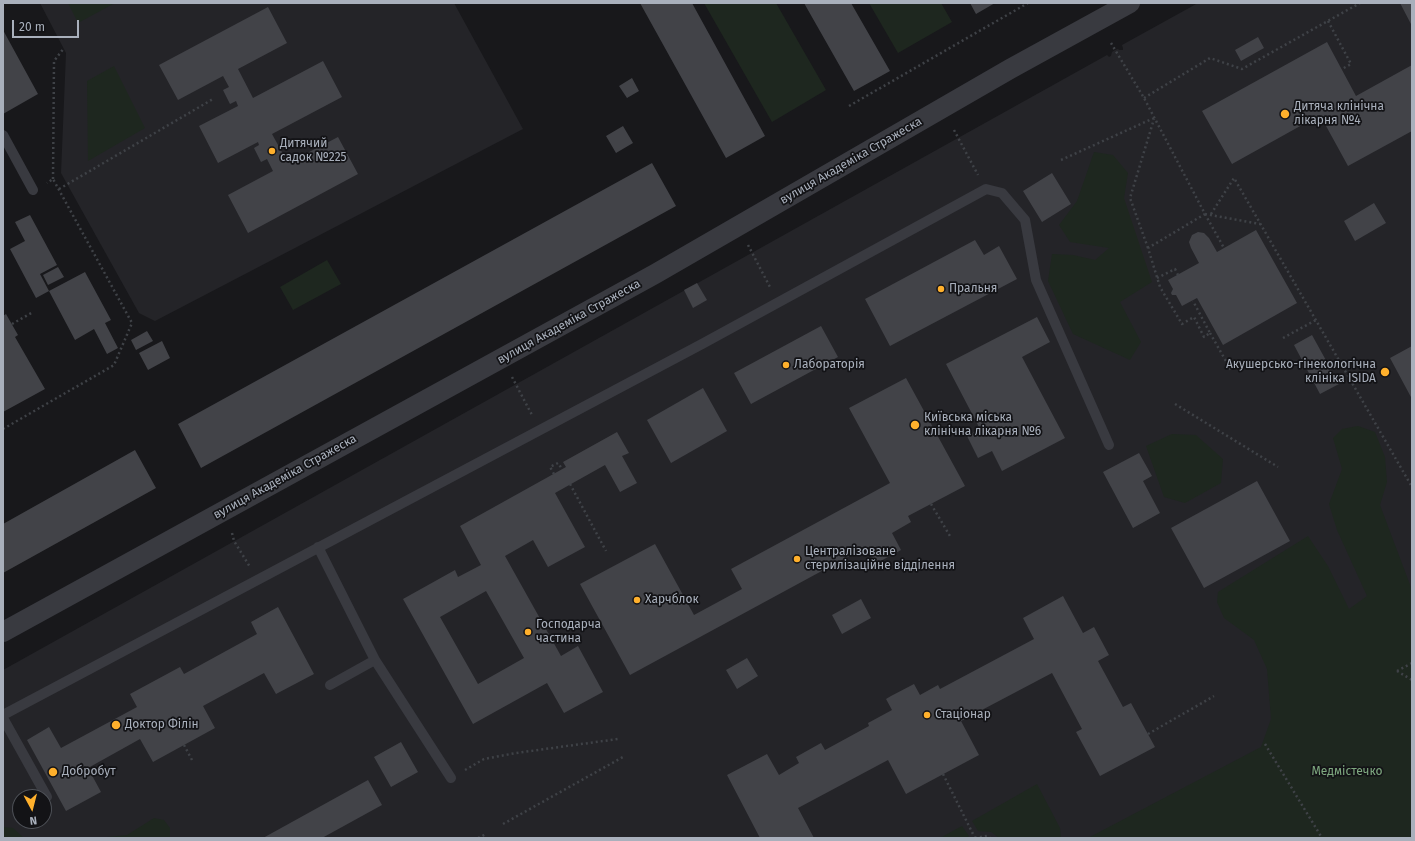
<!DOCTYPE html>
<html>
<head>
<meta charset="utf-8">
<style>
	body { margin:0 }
	#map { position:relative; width:1415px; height:841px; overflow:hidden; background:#18181b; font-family:"Fira Sans",sans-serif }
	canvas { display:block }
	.frame { position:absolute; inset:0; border:4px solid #a9b0bc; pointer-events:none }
	.north { position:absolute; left:12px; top:789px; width:40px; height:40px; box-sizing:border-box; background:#131316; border:1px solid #4f5258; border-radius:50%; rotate:173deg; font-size:11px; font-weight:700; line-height:16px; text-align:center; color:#a9b0bc }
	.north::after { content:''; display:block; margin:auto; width:14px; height:18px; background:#ffb02c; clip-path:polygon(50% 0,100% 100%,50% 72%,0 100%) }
	.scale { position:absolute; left:12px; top:20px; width:67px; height:18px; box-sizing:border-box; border:2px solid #a9b0bc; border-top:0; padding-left:5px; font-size:12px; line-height:14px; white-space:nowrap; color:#a9b0bc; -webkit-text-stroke:3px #131316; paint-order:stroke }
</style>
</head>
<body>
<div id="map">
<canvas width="1415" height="841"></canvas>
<div class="frame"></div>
<div class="north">N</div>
<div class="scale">20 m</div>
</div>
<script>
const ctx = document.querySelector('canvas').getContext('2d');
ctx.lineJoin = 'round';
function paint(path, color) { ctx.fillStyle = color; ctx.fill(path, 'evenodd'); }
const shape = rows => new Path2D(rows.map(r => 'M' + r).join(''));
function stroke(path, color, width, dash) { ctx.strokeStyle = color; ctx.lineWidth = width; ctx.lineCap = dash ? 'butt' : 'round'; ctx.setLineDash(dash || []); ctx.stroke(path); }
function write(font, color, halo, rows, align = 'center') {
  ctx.font = font + ' "Fira Sans",sans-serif'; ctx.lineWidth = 3.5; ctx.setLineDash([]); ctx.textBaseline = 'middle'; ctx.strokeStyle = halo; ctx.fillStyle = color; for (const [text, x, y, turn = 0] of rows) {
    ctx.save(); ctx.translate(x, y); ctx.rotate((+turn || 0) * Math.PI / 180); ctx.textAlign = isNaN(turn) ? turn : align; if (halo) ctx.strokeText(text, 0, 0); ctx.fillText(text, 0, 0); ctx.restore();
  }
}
paint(shape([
	[40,3,454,3,523,129,155,321,139,313,61,173,66,53],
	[1198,3,1412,3,1412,838,3,838,3,670,1107,55,1109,57,1111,56,1112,52,1115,50,1118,49,1119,50,1123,50,1123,48,1122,45],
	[20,797,44,797,44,821,20,821]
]), '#242428');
paint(shape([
	[68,3,115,3,78,23],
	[704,3,776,3,826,90,772,122],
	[869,3,941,3,952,22,898,53],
	[114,66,145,128,88,161,87,81],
	[1094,152,1113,155,1128,173,1124,198,1152,282,1120,302,1141,342,1130,360,1073,334,1048,281,1052,254,1073,255,1095,260,1109,248,1070,242,1059,225,1077,201],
	[327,260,341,284,293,310,280,287],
	[1358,426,1375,432,1385,457,1387,482,1380,505,1412,590,1412,838,1088,838,1261,747,1271,719,1267,669,1254,640,1224,618,1217,602,1218,592,1308,536,1328,566,1349,609,1367,596,1337,530,1329,504,1342,469,1333,438,1342,429],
	[1172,434,1196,435,1223,459,1221,483,1185,503,1164,497,1146,446],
	[1037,784,1060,828,1061,838,999,838,991,832,978,831,972,821],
	[154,818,164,820,170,828,170,838,97,838,127,835],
	[962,826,969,836,967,838,940,838],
	[3,827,13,828,24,838,3,838]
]), '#1e271f');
paint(shape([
	[640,3,692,3,765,136,726,158],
	[804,3,851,3,890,71,854,91],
	[970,3,995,3,976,14],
	[1400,3,1412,3,1412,26],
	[268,7,287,43,238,69,253,98,323,61,342,97,272,134,288,163,338,137,358,174,248,233,228,195,273,171,267,159,261,162,254,148,259,145,258,142,218,163,199,126,238,106,236,101,230,104,223,90,229,87,223,76,178,100,159,65],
	[3,30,38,94,3,114],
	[1258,37,1264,48,1241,61,1235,50],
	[1327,42,1356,96,1412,65,1412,131,1348,166,1320,115,1232,164,1202,111],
	[632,78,639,91,627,98,619,86],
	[623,126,633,143,616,153,606,136],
	[652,163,676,206,201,468,178,424],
	[1052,173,1071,204,1042,222,1023,191],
	[1374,203,1386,223,1355,241,1344,221],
	[30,215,57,265,40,274,49,291,36,298,10,249,25,241,15,222],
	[1256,230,1297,303,1223,345,1197,298,1182,306,1176,295,1172,295,1171,293,1173,289,1168,280,1199,263,1191,248,1189,242,1192,235,1198,232,1204,233,1209,238,1217,252],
	[975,240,984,255,999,246,1017,279,890,346,865,299],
	[58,267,64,277,48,285,43,275],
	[85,272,111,320,105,323,118,348,107,354,94,329,75,340,49,291],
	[697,283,707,300,693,308,684,290],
	[6,314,18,335,15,337,45,389,3,412,3,316],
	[1037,317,1050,342,1022,357,1065,438,1002,471,992,451,978,458,967,436,980,429,946,364],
	[821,326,838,357,751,404,734,373],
	[147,331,153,341,136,350,131,340],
	[1312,335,1339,384,1320,394,1294,345],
	[162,341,170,358,148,370,139,353],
	[1412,346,1412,399,1390,358],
	[906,378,965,486,908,516,911,522,892,533,901,550,875,564,866,547,630,675,580,584,655,544,694,615,742,589,731,569,890,483,849,408],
	[703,388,727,431,671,463,647,420],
	[617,432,629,453,622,456,637,483,620,492,605,465,555,493,585,547,548,567,533,540,505,556,561,656,578,646,603,692,564,713,547,683,473,724,403,599,455,570,458,577,481,565,460,526,566,467,563,462],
	[486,591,524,658,478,684,440,617],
	[135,450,156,488,3,573,3,524],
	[1139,453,1152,476,1143,481,1160,513,1133,528,1103,472],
	[1257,481,1290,541,1204,588,1171,528],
	[1063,596,1083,633,1094,627,1109,655,1098,661,1123,707,1131,703,1155,747,1100,776,1076,732,1082,729,1052,673,961,721,979,755,906,794,888,760,798,808,814,838,760,838,727,775,767,754,779,775,799,763,796,757,821,743,825,750,869,726,868,723,892,710,886,699,891,696,914,684,920,695,938,685,940,689,1034,639,1023,618],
	[861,599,871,618,842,634,832,615],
	[278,607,314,674,276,694,264,673,203,706,215,728,153,762,140,739,88,768,101,792,66,811,27,740,49,727,61,748,137,707,130,694,180,667,184,674,257,634,251,622],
	[747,658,758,676,737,689,726,670],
	[401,742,418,772,391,787,374,757],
	[368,780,382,805,322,838,263,838]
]), '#424348');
stroke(shape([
	[1328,21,1351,64,1342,69],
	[1111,43,1144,98,1205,214,1148,248,1160,287,1182,324,1194,317,1204,337,1210,333,1193,301],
	[1144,98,1210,58,1242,69,1360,3],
	[849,106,1028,3],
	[954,130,978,175],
	[1061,160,1154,118],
	[53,179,54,61,64,48],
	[59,189,213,99],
	[1205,214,1260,224],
	[1205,214,1224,248],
	[1211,214,1234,178,1412,487],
	[748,245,771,289],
	[1148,248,1130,198,1154,119],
	[1157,278,1175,269,1178,275],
	[12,324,33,312],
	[1210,333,1231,370],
	[1283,338,1316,320],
	[512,377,532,415],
	[1175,404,1278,467],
	[3,429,114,365,132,323,53,179,47,183],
	[554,474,550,467,558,463,562,469],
	[570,484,606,551],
	[931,504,950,536],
	[232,533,234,541,250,567],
	[1397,671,1412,680],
	[1397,671,1412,663],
	[1148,734,1214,696],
	[1265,744,1322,838],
	[184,745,192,760],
	[465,770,484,759,516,753,618,739],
	[943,774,975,838],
	[503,824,623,757],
	[478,838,486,834],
	[975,838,987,836,990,838]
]), '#3f4247', 2.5, [2, 3]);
stroke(shape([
	[3,135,33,190],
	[318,547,375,660,451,778],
	[330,685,375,660],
	[3,715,702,344,986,189,1002,193,1025,220,1036,280,1109,445],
	[3,718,47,797]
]), '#393a40', 10);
stroke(shape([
	[3,632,655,274,1010,69,1130,3]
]), '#393a40', 20);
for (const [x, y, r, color] of [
	[1285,114,5,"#ffb02c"],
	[272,151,4,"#ffb02c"],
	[941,289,4,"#ffb02c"],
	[786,365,4,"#ffb02c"],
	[1385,372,5,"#ffb02c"],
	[915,425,5,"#ffb02c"],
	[797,559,4,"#ffb02c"],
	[637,600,4,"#ffb02c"],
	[528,632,4,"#ffb02c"],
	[927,715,4,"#ffb02c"],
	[116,725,5,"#ffb02c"],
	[53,772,5,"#ffb02c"]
]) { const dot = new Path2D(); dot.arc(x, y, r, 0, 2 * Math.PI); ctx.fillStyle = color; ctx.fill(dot); stroke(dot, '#131316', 1.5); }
write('12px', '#a9b0bc', '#131316', [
	["Дитяча клінічна",1294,107],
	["лікарня №4",1294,121],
	["Дитячий",280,144],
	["садок №225",280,158],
	["Пральня",949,289],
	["Лабораторія",794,365],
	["Акушерсько-гінекологічна",1376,365,"right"],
	["клініка ISIDA",1376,379,"right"],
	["Київська міська",924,418],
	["клінічна лікарня №6",924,432],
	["Централізоване",805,552],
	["стерилізаційне відділення",805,566],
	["Харчблок",645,600],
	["Господарча",536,625],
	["частина",536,639],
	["Стаціонар",935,715],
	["Доктор Філін",125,725],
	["Добробут",62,772]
], 'left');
write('12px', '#a9b0bc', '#131316', [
	["вулиця Академіка Стражеска",851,161,-30],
	["вулиця Академіка Стражеска",569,322,-29],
	["вулиця Академіка Стражеска",285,477,-29]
]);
write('12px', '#7fa980', '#131316', [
	["Медмістечко",1347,772]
]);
</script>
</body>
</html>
